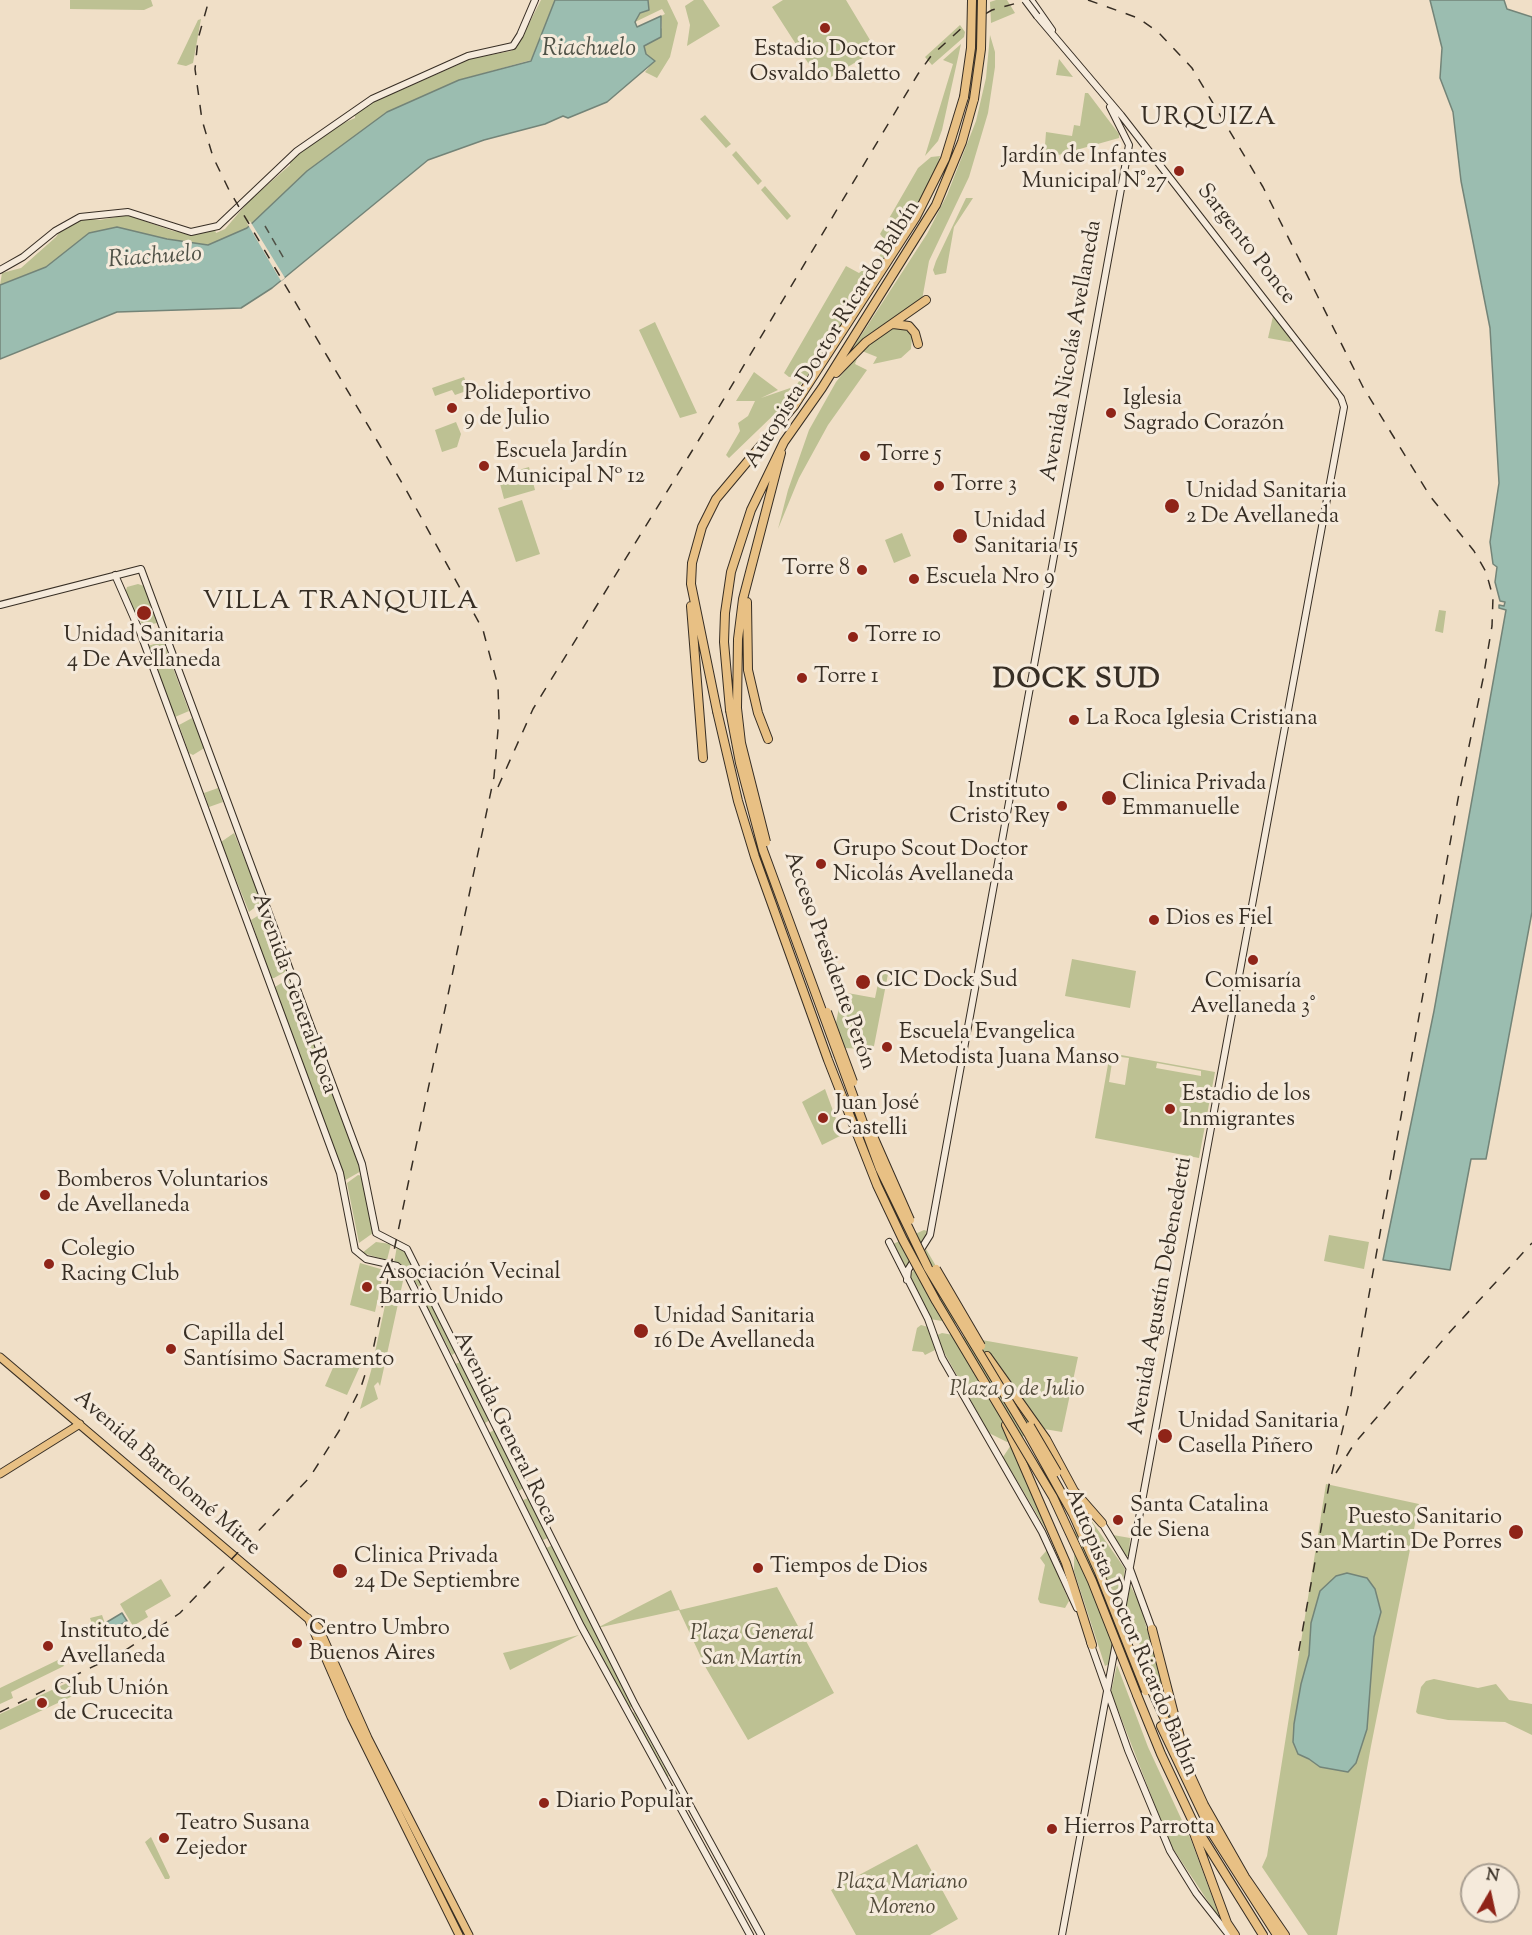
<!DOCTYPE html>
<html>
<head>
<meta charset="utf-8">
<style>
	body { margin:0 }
	#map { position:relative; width:1532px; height:1935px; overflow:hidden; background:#f0dfc7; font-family:"Sorts Mill Goudy",serif }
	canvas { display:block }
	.north { position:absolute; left:1460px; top:1863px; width:60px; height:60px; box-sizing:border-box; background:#f5eadb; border:2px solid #a99f92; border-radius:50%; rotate:9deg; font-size:16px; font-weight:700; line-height:24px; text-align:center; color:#372e24 }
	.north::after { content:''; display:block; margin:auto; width:21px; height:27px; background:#8f2418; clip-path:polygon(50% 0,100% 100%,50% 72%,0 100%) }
</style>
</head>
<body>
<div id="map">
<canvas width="1532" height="1935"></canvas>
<div class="north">N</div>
</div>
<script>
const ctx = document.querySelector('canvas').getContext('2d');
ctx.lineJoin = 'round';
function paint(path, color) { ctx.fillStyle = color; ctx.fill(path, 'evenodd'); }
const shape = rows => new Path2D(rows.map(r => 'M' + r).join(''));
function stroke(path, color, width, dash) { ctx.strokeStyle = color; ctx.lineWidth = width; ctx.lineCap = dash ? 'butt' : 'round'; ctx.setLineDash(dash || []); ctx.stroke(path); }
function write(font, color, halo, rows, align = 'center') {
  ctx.font = font + ' "Sorts Mill Goudy",serif'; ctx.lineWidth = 6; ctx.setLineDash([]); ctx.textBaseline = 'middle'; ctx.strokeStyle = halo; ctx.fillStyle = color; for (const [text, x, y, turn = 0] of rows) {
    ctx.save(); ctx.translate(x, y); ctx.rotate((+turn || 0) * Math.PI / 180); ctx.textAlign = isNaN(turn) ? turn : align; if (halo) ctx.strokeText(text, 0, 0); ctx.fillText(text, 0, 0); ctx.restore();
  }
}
paint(shape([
	[70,0,151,0,153,6,144,10,70,9],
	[541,0,555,0,531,60,459,80,307,171,247,228,208,245,167,239,117,227,89,233,46,267,0,285,2,273,21,268,56,237,63,227,83,218,100,220,127,215,173,231,196,234,215,230,216,233,225,229,249,201,290,165,290,161,301,151,339,125,355,118,355,114,386,94,399,91,462,63,464,60,511,51,517,47],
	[648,0,667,0,678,23,670,57,657,78,645,72,654,61,646,54,644,46,662,28,661,16,665,14,662,9,635,22,635,18,649,3],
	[694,0,703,0,720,26,687,46,690,25,685,6],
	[783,0,846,0,876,50,821,83,772,7],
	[996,0,1007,0,1015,13,991,23,990,2],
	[201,19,193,63,186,66,177,64,198,20],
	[960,25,965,32,964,37,932,65,925,57],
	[990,35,995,52,995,67,988,113,969,177,929,261,922,300,849,354,927,234,947,195,976,121,986,78],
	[961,44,942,130,938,141,925,156,953,64,943,60],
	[1059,59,1073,77,1056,75],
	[1085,93,1088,93,1119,134,1119,138,1044,159,1046,132,1072,136,1074,125,1080,126],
	[705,115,731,144,726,148,700,119],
	[736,151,762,181,758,185,732,155],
	[940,156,934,177,920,204,811,371,786,403,729,458,726,455,740,431,738,423,748,416,755,401,736,401,754,372,778,390,761,398,796,386,803,375,789,377,784,373,846,266,859,273,878,258,888,244,880,234,918,168,931,157],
	[765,186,791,216,787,220,761,190],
	[966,198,973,198,954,227,946,273,935,275,933,270,936,261],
	[1274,312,1296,340,1290,342,1268,338],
	[655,322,697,413,680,418,639,330],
	[894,325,907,326,912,336,911,349,901,358,873,364,877,357,862,351],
	[859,353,855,364,867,370,828,425,799,478,778,529,788,490,809,430,836,382],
	[464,377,469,390,455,395,452,390,435,396,432,388],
	[456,422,461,434,457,447,442,452,435,430],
	[529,467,535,490,504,499,498,476],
	[522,500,540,554,516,562,498,508],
	[902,533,911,556,894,563,885,540],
	[138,584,144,586,157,623,143,626,125,594,127,587],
	[1439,610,1446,611,1443,633,1435,631],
	[163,641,189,711,175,717,148,646],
	[192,718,206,747,193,755,189,753,179,725],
	[218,788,223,802,209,807,204,793],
	[234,833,262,902,249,912,221,842],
	[264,912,286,968,285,972,274,978,271,978,251,920],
	[1072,959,1136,971,1130,1008,1065,996],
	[881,969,888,974,874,1046,869,1049,843,1048,836,1023,842,992,875,998],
	[288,979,315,1041,363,1170,342,1182,295,1053,275,987],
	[1110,1053,1215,1072,1199,1158,1095,1138],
	[1113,1056,1129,1058,1125,1085,1109,1082],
	[1157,1063,1201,1071,1201,1076,1156,1068],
	[825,1089,842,1135,822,1145,802,1102],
	[358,1175,362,1176,373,1233,359,1243,347,1183],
	[924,1230,927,1231,926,1238,906,1271,893,1244],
	[1329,1235,1369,1242,1364,1269,1324,1261],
	[376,1242,391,1244,387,1260,362,1253],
	[397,1246,404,1249,422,1284,419,1287,403,1265,394,1263],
	[926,1249,971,1326,930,1319,910,1276],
	[360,1263,384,1270,375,1312,350,1305],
	[393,1268,400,1272,403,1281,380,1386,378,1382,374,1386,378,1399,360,1409,371,1371],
	[429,1298,456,1352,452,1355,424,1301],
	[921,1325,928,1327,935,1350,925,1355,923,1352,912,1351,917,1328],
	[942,1333,1078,1357,1062,1432,1044,1429,1007,1442,989,1433,935,1336],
	[339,1354,361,1364,347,1395,325,1386],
	[461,1362,490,1420,485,1423,455,1364],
	[494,1430,523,1488,519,1491,489,1433],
	[1011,1445,1054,1543,1003,1457],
	[1326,1484,1419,1504,1371,1746,1337,1935,1308,1935,1262,1867,1267,1856],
	[1075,1497,1125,1569,1109,1664,1105,1666,1074,1571],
	[529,1498,548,1538,543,1540,523,1500],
	[1113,1535,1130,1538,1129,1556,1126,1556],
	[555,1544,597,1628,671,1590,680,1610,777,1587,834,1693,748,1740,706,1668,679,1610,597,1628,635,1705,626,1710,544,1549],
	[1047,1550,1069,1601,1065,1608,1040,1603,1038,1599,1045,1565,1040,1558],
	[161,1579,171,1596,145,1611,148,1617,133,1626,120,1604],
	[1130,1585,1140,1604,1179,1744,1126,1610],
	[102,1615,109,1635,97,1639,90,1618],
	[579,1635,510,1670,503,1653,542,1644],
	[60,1659,64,1666,11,1692,13,1698,0,1704,0,1688],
	[1117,1665,1148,1747,1191,1840,1221,1921,1170,1844,1111,1692],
	[1434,1679,1478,1688,1496,1684,1509,1700,1532,1704,1532,1735,1505,1722,1448,1720,1418,1714,1416,1712,1421,1687,1426,1681],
	[69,1682,75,1695,0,1730,0,1714],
	[634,1712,669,1776,666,1778,631,1714],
	[151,1837,170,1877,169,1879,165,1879,145,1842],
	[917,1844,958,1919,930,1935,856,1935,831,1890]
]), '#bdc193');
const water = shape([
	[555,0,648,0,649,10,640,13,635,22,637,27,661,16,661,37,644,46,646,54,655,61,607,102,568,118,563,116,545,124,484,140,428,160,272,288,241,308,117,312,0,359,0,285,46,267,89,233,117,227,167,239,208,245,247,228,307,171,387,112,459,80,531,61,555,0],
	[1430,0,1504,0,1507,9,1532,17,1532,912,1486,1159,1471,1159,1450,1270,1383,1260,1434,1011,1506,610,1499,608,1499,605,1504,606,1505,602,1500,601,1495,582,1497,567,1493,564,1490,542,1499,483,1490,328,1461,181,1453,112,1440,78,1442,48,1430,0],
	[1347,1573,1367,1578,1375,1589,1381,1612,1374,1637,1367,1729,1356,1763,1348,1772,1320,1767,1309,1759,1298,1754,1293,1742,1294,1724,1301,1684,1309,1655,1311,1623,1320,1591,1336,1576,1347,1573],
	[122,1613,127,1621,112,1630,107,1622,122,1613]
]);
paint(water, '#9bbdb0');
stroke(water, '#738478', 1.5);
paint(shape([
	[250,221,285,278,281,281,247,223]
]), '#f0dfc7');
stroke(shape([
	[265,226,286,262]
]), '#505247', 1.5, [8, 6]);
const secondary = shape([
	[1031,0,1052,30],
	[1037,16,1121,115,1341,398,1344,407,1062,1935],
	[0,270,23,257,55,231,80,217,128,212,191,232,218,226,297,151,372,99,468,56,513,46,520,35,535,0],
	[115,575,140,632,340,1173,355,1250,366,1259,397,1266,407,1274,581,1626,750,1935],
	[0,605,141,569,362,1164,376,1233,407,1249,635,1705,761,1935],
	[889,1242,928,1319,942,1358,1042,1532,1077,1608],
	[907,1280,908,1270,930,1235,1129,145,1110,107],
	[1102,1523,1130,1569,1152,1629],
	[1090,1642,1128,1750,1170,1851,1196,1893,1229,1935]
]);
const primary = shape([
	[0,1357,319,1628,368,1738,469,1935],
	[0,1474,80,1424],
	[308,1618,351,1717,459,1935]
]);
const highway = shape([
	[893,324,909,326,915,333,918,344],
	[836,373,866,342,926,300],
	[747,602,748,670,758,713,768,739],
	[691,606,703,758],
	[737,708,738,639,743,599,781,453],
	[730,710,724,642,725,613,731,572,751,510,784,442,822,388,936,205,962,142,974,99],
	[717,711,691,584,692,563,702,527,716,499,794,406,916,217,945,159,964,97],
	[987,1356,1046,1439,1074,1491,1102,1523],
	[1006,1425,1066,1563,1092,1645],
	[1152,1629,1184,1753],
	[1151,1689,1204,1805,1245,1877,1285,1935],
	[1137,1695,1161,1754,1194,1824,1263,1935],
	[1161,1726,1212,1833,1277,1935],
	[1191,1825,1227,1923,1235,1935]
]);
stroke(secondary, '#372e24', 8);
stroke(primary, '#372e24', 9);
stroke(highway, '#372e24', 10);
stroke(secondary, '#f5eadb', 6);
stroke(primary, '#e8c084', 7);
stroke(highway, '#e8c084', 8);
stroke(shape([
	[1088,0,1138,18,1158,32,1192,68,1263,187,1363,387,1430,496,1474,551,1486,572,1493,597,1492,626,1483,679,1458,799,1351,1395,1329,1485,1298,1655],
	[498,787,533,709,716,412,918,74,931,56,964,26,992,10,1028,0],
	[1336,1473,1354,1444,1449,1333,1532,1243],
	[0,1712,123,1652,180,1613,310,1477,339,1431,361,1387,373,1350,494,777,499,718,498,686,483,630,405,488,229,190,213,157,202,120,195,69,198,39,209,0]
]), '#372e24', 1.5, [10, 10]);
const secondaryBridge = shape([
	[1025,0,1037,16]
]);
const highwayBridge = shape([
	[964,97,971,48,972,0],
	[974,99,981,49,982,0],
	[737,708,741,743,766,842],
	[730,710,740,763,763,850,880,1169,928,1268,1029,1435,1073,1514,1099,1572,1146,1691],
	[717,711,738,801,755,857,828,1060,877,1185,903,1240,936,1301,1053,1497,1092,1581,1137,1695],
	[827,1012,853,1082],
	[873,1136,910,1220],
	[936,1269,981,1346],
	[1030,1426,1057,1472]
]);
stroke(secondaryBridge, '#372e24', 8, []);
stroke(highwayBridge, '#372e24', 10, []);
stroke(secondaryBridge, '#f5eadb', 6);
stroke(highwayBridge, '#e8c084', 8);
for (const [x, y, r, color] of [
	[825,28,6,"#8f2418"],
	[1179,171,6,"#8f2418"],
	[452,408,6,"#8f2418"],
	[1111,413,6,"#8f2418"],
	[865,456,6,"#8f2418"],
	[484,466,6,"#8f2418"],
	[939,486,6,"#8f2418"],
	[1172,506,8,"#8f2418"],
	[960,536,8,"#8f2418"],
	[862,570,6,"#8f2418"],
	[914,579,6,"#8f2418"],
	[144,613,8,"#8f2418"],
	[853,637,6,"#8f2418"],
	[802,678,6,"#8f2418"],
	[1074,720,6,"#8f2418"],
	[1109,798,8,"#8f2418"],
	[1062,806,6,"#8f2418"],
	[821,864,6,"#8f2418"],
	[1154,920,6,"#8f2418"],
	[1253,960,6,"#8f2418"],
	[863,982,8,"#8f2418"],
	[887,1047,6,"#8f2418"],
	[1170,1109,6,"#8f2418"],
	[823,1118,6,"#8f2418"],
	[45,1195,6,"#8f2418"],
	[49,1264,6,"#8f2418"],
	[367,1287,6,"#8f2418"],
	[641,1331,8,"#8f2418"],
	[171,1349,6,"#8f2418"],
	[1165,1436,8,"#8f2418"],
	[1118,1520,6,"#8f2418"],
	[1516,1532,8,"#8f2418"],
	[758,1568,6,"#8f2418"],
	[340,1571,8,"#8f2418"],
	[297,1643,6,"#8f2418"],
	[48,1646,6,"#8f2418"],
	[42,1703,6,"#8f2418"],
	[544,1803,6,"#8f2418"],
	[1052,1829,6,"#8f2418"],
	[164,1838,6,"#8f2418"]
]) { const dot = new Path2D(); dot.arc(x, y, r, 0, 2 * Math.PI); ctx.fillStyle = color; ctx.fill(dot); stroke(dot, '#f5eadb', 2); }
write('22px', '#372e24', '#f5eadb', [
	["Estadio Doctor",825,51,"center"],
	["Osvaldo Baletto",825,76,"center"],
	["Jardín de Infantes",1167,158,"right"],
	["Municipal N°27",1167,183,"right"],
	["Polideportivo",464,395],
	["9 de Julio",464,420],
	["Iglesia",1123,400],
	["Sagrado Corazón",1123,425],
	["Escuela Jardín",496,453],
	["Municipal Nº 12",496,478],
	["Torre 5",877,456],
	["Torre 3",951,486],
	["Unidad Sanitaria",1186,493],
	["2 De Avellaneda",1186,518],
	["Unidad",974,523],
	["Sanitaria 15",974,548],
	["Torre 8",850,570,"right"],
	["Escuela Nro 9",926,579],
	["Unidad Sanitaria",144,637,"center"],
	["4 De Avellaneda",144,662,"center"],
	["Torre 10",865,637],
	["Torre 1",814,678],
	["La Roca Iglesia Cristiana",1086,720],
	["Clinica Privada",1122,785],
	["Emmanuelle",1122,810],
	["Instituto",1050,793,"right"],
	["Cristo Rey",1050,818,"right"],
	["Grupo Scout Doctor",833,851],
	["Nicolás Avellaneda",833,876],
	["Dios es Fiel",1166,920],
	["CIC Dock Sud",876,982],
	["Comisaría",1253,983,"center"],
	["Avellaneda 3°",1253,1008,"center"],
	["Escuela Evangelica",899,1034],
	["Metodista Juana Manso",899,1059],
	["Estadio de los",1182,1096],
	["Inmigrantes",1182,1121],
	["Juan José",835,1105],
	["Castelli",835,1130],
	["Bomberos Voluntarios",57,1182],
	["de Avellaneda",57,1207],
	["Colegio",61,1251],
	["Racing Club",61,1276],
	["Asociación Vecinal",379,1274],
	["Barrio Unido",379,1299],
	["Unidad Sanitaria",654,1318],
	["16 De Avellaneda",654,1343],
	["Capilla del",183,1336],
	["Santísimo Sacramento",183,1361],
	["Unidad Sanitaria",1178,1423],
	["Casella Piñero",1178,1448],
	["Santa Catalina",1130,1507],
	["de Siena",1130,1532],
	["Puesto Sanitario",1502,1519,"right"],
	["San Martin De Porres",1502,1544,"right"],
	["Clinica Privada",354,1558],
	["24 De Septiembre",354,1583],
	["Tiempos de Dios",770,1568],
	["Centro Umbro",309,1630],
	["Buenos Aires",309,1655],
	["Instituto de",60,1633],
	["Avellaneda",60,1658],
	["Club Unión",54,1690],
	["de Crucecita",54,1715],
	["Diario Popular",556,1803],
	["Teatro Susana",176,1825],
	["Zejedor",176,1850],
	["Hierros Parrotta",1064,1829]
], 'left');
write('22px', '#372e24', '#f5eadb', [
	["Sargento Ponce",1245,245,52],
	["Autopista Doctor Ricardo Balbín",834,335,-58],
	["Avenida Nicolás Avellaneda",1073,351,-80],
	["Acceso Presidente Perón",828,961,70],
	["Avenida General Roca",293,994,70],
	["Avenida Agustín Debenedetti",1162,1296,-80],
	["Avenida General Roca",504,1429,64],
	["Avenida Bartolomé Mitre",166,1474,41],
	["Autopista Doctor Ricardo Balbín",1130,1633,67]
]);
write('italic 22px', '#524b3a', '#f5eadb', [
	["Plaza 9 de Julio",1017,1391],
	["Plaza General",752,1635],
	["San Martín",752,1660],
	["Plaza Mariano",902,1884],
	["Moreno",902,1909]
]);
write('italic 24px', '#505247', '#f5eadb', [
	["Riachuelo",589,51],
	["Riachuelo",155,259,-4]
]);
ctx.letterSpacing = '1.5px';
write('26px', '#372e24', '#f5eadb', [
	["URQUIZA",1209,120],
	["VILLA TRANQUILA",341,604]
]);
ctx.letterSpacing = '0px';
ctx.letterSpacing = '1.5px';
write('bold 28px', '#372e24', '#f5eadb', [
	["DOCK SUD",1077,682]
]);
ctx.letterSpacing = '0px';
</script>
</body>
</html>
